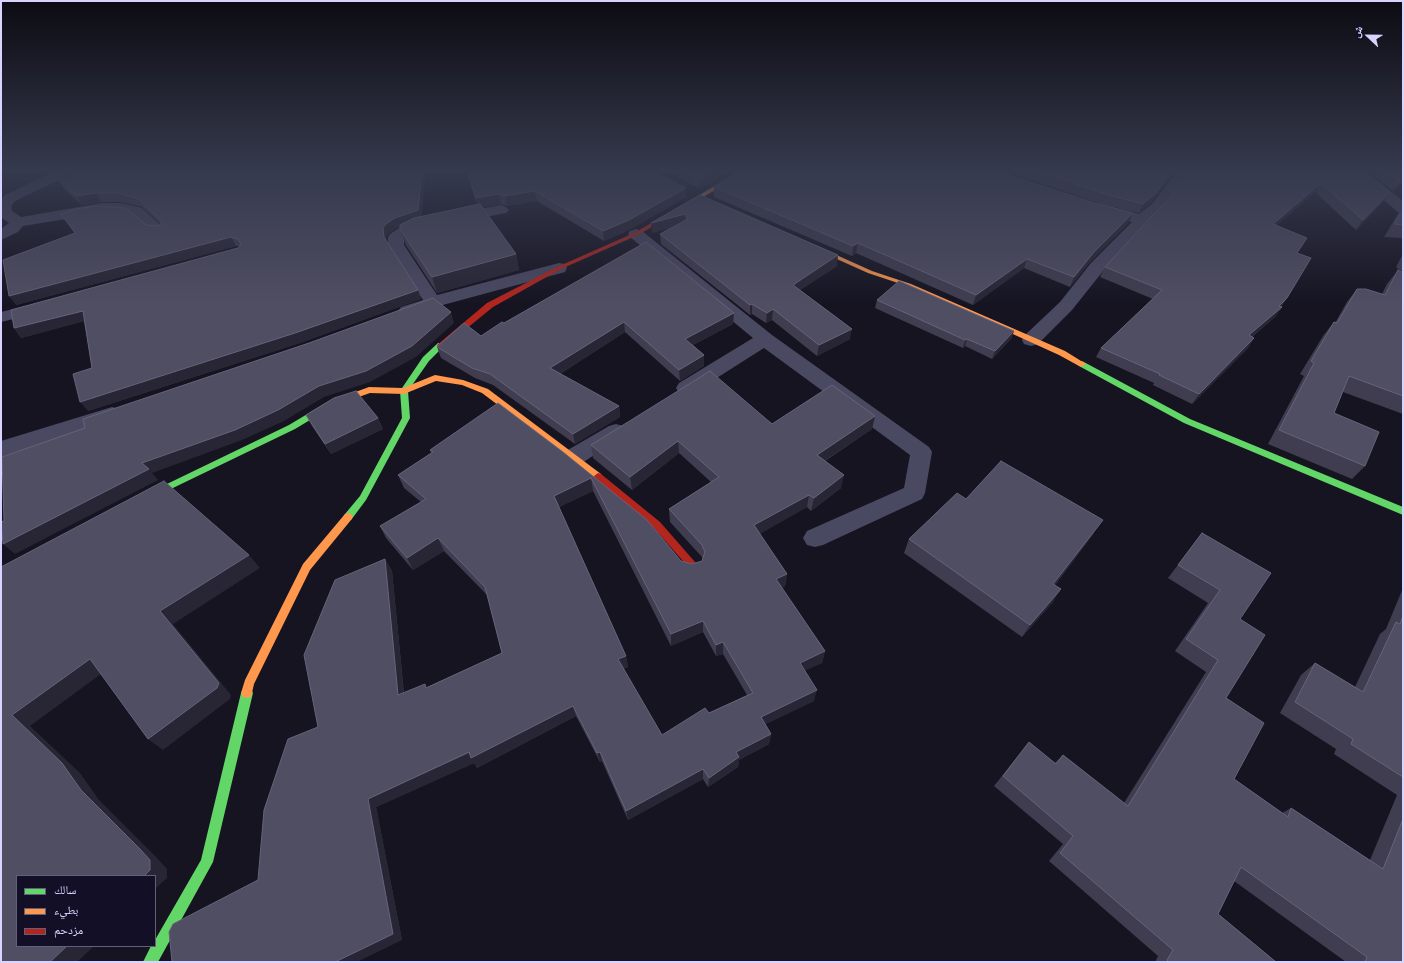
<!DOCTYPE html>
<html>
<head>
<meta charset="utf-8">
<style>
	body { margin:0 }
	#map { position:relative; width:1404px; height:963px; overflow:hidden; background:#161421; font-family:Ubuntu,"Noto Naskh Arabic",sans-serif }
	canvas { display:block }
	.frame { position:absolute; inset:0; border:2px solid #d9d4ff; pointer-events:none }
	.legend { position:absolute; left:16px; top:875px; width:140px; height:72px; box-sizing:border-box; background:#130f26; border:1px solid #625e7d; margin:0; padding:5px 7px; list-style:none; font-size:12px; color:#d9d4ff }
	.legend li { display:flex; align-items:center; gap:8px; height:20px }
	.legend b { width:20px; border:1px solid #625e7d }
	.north { position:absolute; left:1348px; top:16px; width:40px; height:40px; -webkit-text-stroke:3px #130f26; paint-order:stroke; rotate:292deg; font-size:11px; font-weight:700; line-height:16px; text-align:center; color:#d9d4ff }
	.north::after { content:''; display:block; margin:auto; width:14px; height:18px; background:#d9d4ff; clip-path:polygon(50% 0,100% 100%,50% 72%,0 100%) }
</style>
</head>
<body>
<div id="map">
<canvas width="1404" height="963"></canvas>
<div class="frame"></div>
<ul class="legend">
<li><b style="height:5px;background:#63d668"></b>سالك</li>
<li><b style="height:5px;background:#ff974d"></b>بطيء</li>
<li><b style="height:5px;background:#b3261e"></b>مزدحم</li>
</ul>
<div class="north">ش</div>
</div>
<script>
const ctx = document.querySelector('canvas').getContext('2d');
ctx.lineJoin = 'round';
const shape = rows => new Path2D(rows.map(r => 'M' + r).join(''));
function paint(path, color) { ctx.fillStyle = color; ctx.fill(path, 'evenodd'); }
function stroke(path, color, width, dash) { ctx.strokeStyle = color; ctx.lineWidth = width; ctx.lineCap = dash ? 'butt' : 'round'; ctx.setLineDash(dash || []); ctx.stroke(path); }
paint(shape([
	[55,171,74,171,72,174,15,201,11,206,12,211,21,217,102,203,121,203,142,208,166,230,164,233,152,233,132,215,102,213,23,226,18,232,1,240,1,229,9,223,1,217,1,199,5,195,55,171],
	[1177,171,1192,171,1163,209,1147,223,1103,271,1072,310,1038,344,1031,346,1024,344,1022,340,1024,336,1060,302,1091,263,1132,222,1097,212,1094,209,1097,206,1102,204,1139,214,1153,203,1177,171],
	[1349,171,1365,171,1403,201,1403,214,1398,212,1349,171],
	[501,205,506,207,509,210,506,213,428,228,404,239,404,245,437,295,559,263,565,264,567,268,565,272,439,306,413,315,407,316,401,315,398,311,401,307,423,300,388,245,388,237,390,234,399,228,418,221,501,205],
	[636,229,642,231,772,335,929,447,932,452,925,493,922,499,823,545,815,547,807,545,803,538,807,531,904,488,910,455,764,348,693,393,686,395,679,393,676,388,679,383,753,338,630,237,628,234,630,231,636,229],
	[41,302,47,303,50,307,47,311,1,322,1,312,41,302],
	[112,407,119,409,122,414,119,419,1,457,1,441,112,407],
	[616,424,623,426,626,431,623,436,582,463,574,465,566,463,563,457,566,451,609,426,616,424]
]), '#4a4962');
paint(shape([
	[438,343,444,343,445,345,429,361,408,391,410,418,366,500,351,520,345,520,343,517,345,514,360,496,402,418,400,391,423,357,438,343],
	[1082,361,1190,419,1403,507,1403,515,1184,423,1079,366,1078,364,1082,361],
	[353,393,357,396,356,398,335,405,295,429,146,501,143,503,140,501,138,499,140,497,289,425,329,401,353,393],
	[247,688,251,689,253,693,213,862,158,962,143,962,151,946,155,946,155,940,201,860,241,693,243,689,247,688]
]), '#63d668');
paint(shape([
	[740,171,748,171,679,211,674,210,740,171],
	[812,244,872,271,911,284,1065,351,1086,364,1082,367,1079,366,1059,355,907,286,868,273,810,247,810,245,812,244],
	[435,375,463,380,488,389,601,474,602,476,601,478,595,478,482,393,462,385,436,381,404,394,370,393,353,399,349,396,350,394,369,387,403,388,435,375],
	[348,513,351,514,353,517,351,520,310,570,254,684,251,697,247,698,243,697,241,693,245,680,303,564,345,514,348,513]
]), '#ff974d');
paint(shape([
	[677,208,680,210,679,211,638,235,561,269,493,307,444,347,438,347,437,345,487,303,557,267,634,233,677,208],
	[598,473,601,474,660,522,695,562,697,565,695,568,692,569,689,568,654,528,595,478,594,476,598,473]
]), '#b3261e');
paint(shape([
	[184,171,426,171,421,217,477,204,466,171,655,171,657,173,686,188,686,197,629,230,604,241,537,201,507,206,501,204,483,207,516,254,519,270,437,293,406,245,400,229,400,226,398,227,389,233,386,237,387,242,418,290,421,299,300,343,88,411,92,368,84,321,21,338,14,328,238,248,239,246,236,246,16,305,75,233,61,214,146,225,159,226,160,224,142,207,121,202,102,202,82,205,65,190,59,181,105,174,178,174],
	[668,171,730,171,699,189],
	[1006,171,1175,171,1152,202,1139,213,1101,204],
	[1364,171,1383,202,1356,230,1315,192,1276,226,1297,253,1287,298,1281,307,1282,307,1275,317,1252,337,1254,338,1248,348,1192,404,1153,385,1154,383,1096,357,1101,348,1153,299,1100,277,1105,267,1169,200],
	[1368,171,1403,171,1403,182,1393,191],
	[714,187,1128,223,1090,262,1070,287,1024,268,973,305,856,253,852,256,714,197],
	[700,195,837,266,800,290,850,339,817,356,772,320,766,323,752,314,750,315,661,244,660,234,672,227,652,233],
	[1403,207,1403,238,1384,237,1398,214],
	[1403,254,1403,414,1343,392,1334,413,1365,466,1352,479,1268,444,1304,376,1300,374,1323,336,1334,322,1335,323,1347,302,1357,289,1382,294,1387,284,1398,270,1402,272,1396,267],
	[877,300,1014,331,1011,339,992,359,965,346,963,348,875,308],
	[734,313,733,324,693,345,704,355,704,366,680,381,625,332,560,374,619,406,620,417,575,444,493,385,475,378,441,358,437,347,481,336,504,323],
	[306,415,378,418,383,429,331,454,312,426],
	[875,416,872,429,825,461,841,488,811,511,807,507,759,534,787,574,785,586,782,588,825,651,822,663,805,670,814,701,765,724,771,734,769,744,739,760,738,767,708,787,703,779,628,820,602,761,600,762,576,716,477,768,474,763,376,807,402,940,258,880,318,727,385,559,392,571,404,693,427,687,502,653,488,596,444,551,413,570,386,538,380,526,421,502,404,488,398,475,431,453,430,450,563,452,681,561,692,564,702,561,703,559,702,557,670,522,669,509,711,482,679,453,632,490,593,458,591,445,772,424],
	[593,491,671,646,703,632,716,656,723,654,747,695,662,735,623,669,628,667,626,656,559,507],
	[966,499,1094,533,1055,585,1053,602,1022,637,904,553,909,539],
	[1202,533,1240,619,1226,698,1234,779,1282,813,1291,808,1370,860,1397,795,1334,754,1336,749,1280,713,1301,675,1315,663,1355,687,1380,634,1386,629,1403,588,1403,962,1346,962,1234,881,1218,914,1276,962,1155,962,1158,956,1049,861,1063,844,994,786,1029,742,1055,763,1063,755,1124,803,1206,672,1175,651,1208,603,1168,578]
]), '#403d50');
paint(shape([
	[422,171,426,171,421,219,398,227,389,233,386,237,387,246,384,237,383,228],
	[714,171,730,171,699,189,699,180],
	[1172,171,1175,171,1152,202,1139,213,1143,204],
	[1403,179,1403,182,1393,191,1400,182],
	[1321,183,1315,192,1267,234,1273,224],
	[686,188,686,197,629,230,604,241,603,231],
	[535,191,537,201,507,206,505,196],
	[1390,192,1383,202,1356,230,1363,220],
	[96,193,102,202,82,205,77,196],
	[499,194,501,204,478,208,476,198],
	[1133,213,1128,223,1090,262,1070,287,1074,277,1094,252],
	[685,214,686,224,652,233,651,223],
	[231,237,236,246,16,305,9,296],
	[858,243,856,253,852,256,853,246],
	[516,254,519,270,437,293,432,277],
	[838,255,837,266,792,295,793,285],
	[1027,259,1024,268,973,305,976,295],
	[418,290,421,299,300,343,88,411,80,402],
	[1287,298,1280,307,1282,307,1275,317,1242,345,1249,335],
	[752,304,752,314,750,315,750,305],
	[773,309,772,320,766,323,767,313],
	[83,311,89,320,21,338,14,328],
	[451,312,454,323,416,357,370,382,324,397,284,421,242,440,152,473,158,480,15,554,3,544,142,463,319,386],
	[734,313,733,324,685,349,685,339],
	[624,322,625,332,552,379,550,368],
	[852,329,850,339,817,356,819,345],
	[1014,331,1011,339,992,359,995,351],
	[1254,338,1248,348,1192,404,1199,394],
	[967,339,965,346,963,348,965,340],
	[704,355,704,366,680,381,679,370],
	[619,406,620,417,575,444,573,434],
	[875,416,872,429,815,467,817,455],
	[378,418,383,429,331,454,325,444],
	[678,441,679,453,632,490,630,477],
	[844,475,841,488,811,511,814,498],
	[591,478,593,491,557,508,554,496],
	[809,495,807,507,753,538,754,525],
	[1103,520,1094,533,1045,597,1053,584],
	[438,538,444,551,413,570,407,558],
	[249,555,260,568,173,624,231,695,230,699,163,750,148,739,160,611],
	[385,559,392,571,405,706,398,695],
	[787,574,785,586,775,591,776,579],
	[1061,589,1053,602,1022,637,1030,625],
	[703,621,703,632,671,646,671,634],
	[723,642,723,654,716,656,716,645],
	[825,651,822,663,798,674,800,663],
	[626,656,628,667,619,670,618,659],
	[90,659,105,671,30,726,80,773,99,800,157,858,167,869,167,878,155,889,155,876,144,876,12,715],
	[817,690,814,701,760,727,761,717],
	[573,706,576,716,477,768,474,763,376,807,402,940,357,962,335,962,368,799],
	[771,734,769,744,739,760,738,767,708,787,709,778,736,752],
	[600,752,602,761,600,762,597,753],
	[703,769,703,779,628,820,626,811],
	[67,946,94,946,77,962,50,962]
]), '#282635');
const building = shape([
	[85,171,102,171,105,174,111,171,174,171,178,174,184,171,422,171,418,210,395,218,386,224,383,228,384,237,418,290,295,333,80,402,73,374,92,368,83,311,14,328,11,310,238,248,241,244,238,239,231,237,9,296,3,260,75,233,61,214,76,209,96,206,126,208,146,225,159,226,162,222,137,198,116,193,96,193,77,196,59,181,85,171],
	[467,171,655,171,657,173,686,188,629,220,603,231,535,191,505,196,499,194,476,198,467,171],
	[684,171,714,171,699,180,684,171],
	[740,171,997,171,1095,203,1133,213,1094,252,1074,277,1027,259,976,295,858,243,853,246,714,187,740,171],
	[1037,171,1172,171,1156,193,1143,204,1105,194,1037,171],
	[1190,171,1364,171,1390,192,1363,220,1321,183,1273,224,1307,238,1297,253,1311,258,1287,298,1279,306,1282,307,1249,335,1254,338,1199,394,1159,375,1160,374,1101,348,1162,290,1105,267,1153,215,1169,200,1190,171],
	[1386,171,1403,171,1403,179,1400,182,1386,171],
	[700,195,838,255,793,285,852,329,819,345,773,309,767,313,752,304,750,305,660,234,688,219,685,214,651,223,700,195],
	[480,204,516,254,432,277,400,229,400,225,414,218,480,204],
	[1403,209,1403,225,1394,224,1403,209],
	[646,242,734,313,685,339,704,355,679,370,624,322,550,368,619,406,573,434,490,374,472,368,437,347,464,323,481,336,502,322,504,323,646,242],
	[1398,270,1403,273,1403,396,1349,376,1334,413,1379,432,1365,466,1279,430,1314,363,1311,361,1334,322,1337,323,1357,289,1366,289,1385,295,1398,270],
	[899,281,1014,331,995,351,967,339,965,340,877,300,899,281],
	[433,298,451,312,412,346,366,371,319,386,278,410,235,430,142,463,149,469,3,544,1,522,4,521,2,457,85,428,83,419,309,343,433,298],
	[710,371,772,424,832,385,875,416,817,455,844,475,814,498,809,495,754,525,787,574,776,579,825,651,800,663,817,690,761,717,771,734,736,752,739,757,709,778,703,769,626,811,600,752,597,753,573,706,471,758,469,752,368,799,393,934,335,962,172,962,169,932,173,924,258,880,264,810,288,739,318,727,304,655,335,580,385,559,398,695,425,684,426,688,502,653,485,587,438,538,407,558,380,526,426,499,398,475,433,452,430,450,498,403,563,452,647,520,681,561,692,564,702,561,705,552,702,545,669,509,719,477,678,441,630,477,591,445,710,371],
	[591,478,671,634,703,621,716,645,723,642,753,693,709,713,705,708,662,735,618,659,626,656,554,496,591,478],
	[356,391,378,418,325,444,306,415,334,398,356,391],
	[1001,461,1103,520,1053,584,1061,589,1030,625,909,539,957,493,966,499,1001,461],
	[164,481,249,555,160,611,219,683,217,688,148,739,90,659,12,715,62,763,81,790,140,849,150,860,150,870,144,876,17,876,17,946,67,946,50,962,1,962,1,567,164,481],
	[1202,533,1271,573,1240,619,1265,635,1226,698,1264,723,1234,779,1288,817,1291,808,1383,869,1403,819,1403,962,1365,962,1367,957,1241,867,1218,914,1276,962,1169,962,1167,960,1173,950,1060,853,1073,836,1003,776,1029,742,1056,764,1063,755,1128,806,1218,660,1186,639,1220,590,1178,565,1202,533],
	[1403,616,1403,777,1351,744,1353,739,1295,702,1315,663,1363,692,1396,622,1400,624,1403,616]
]);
paint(building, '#504e63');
stroke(building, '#66637b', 1);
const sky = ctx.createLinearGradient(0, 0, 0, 306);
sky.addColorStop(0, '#0c0b12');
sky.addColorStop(0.56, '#363a4e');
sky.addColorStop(1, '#363a4e00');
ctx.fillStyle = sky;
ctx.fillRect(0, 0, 1404, 306);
</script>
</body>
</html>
